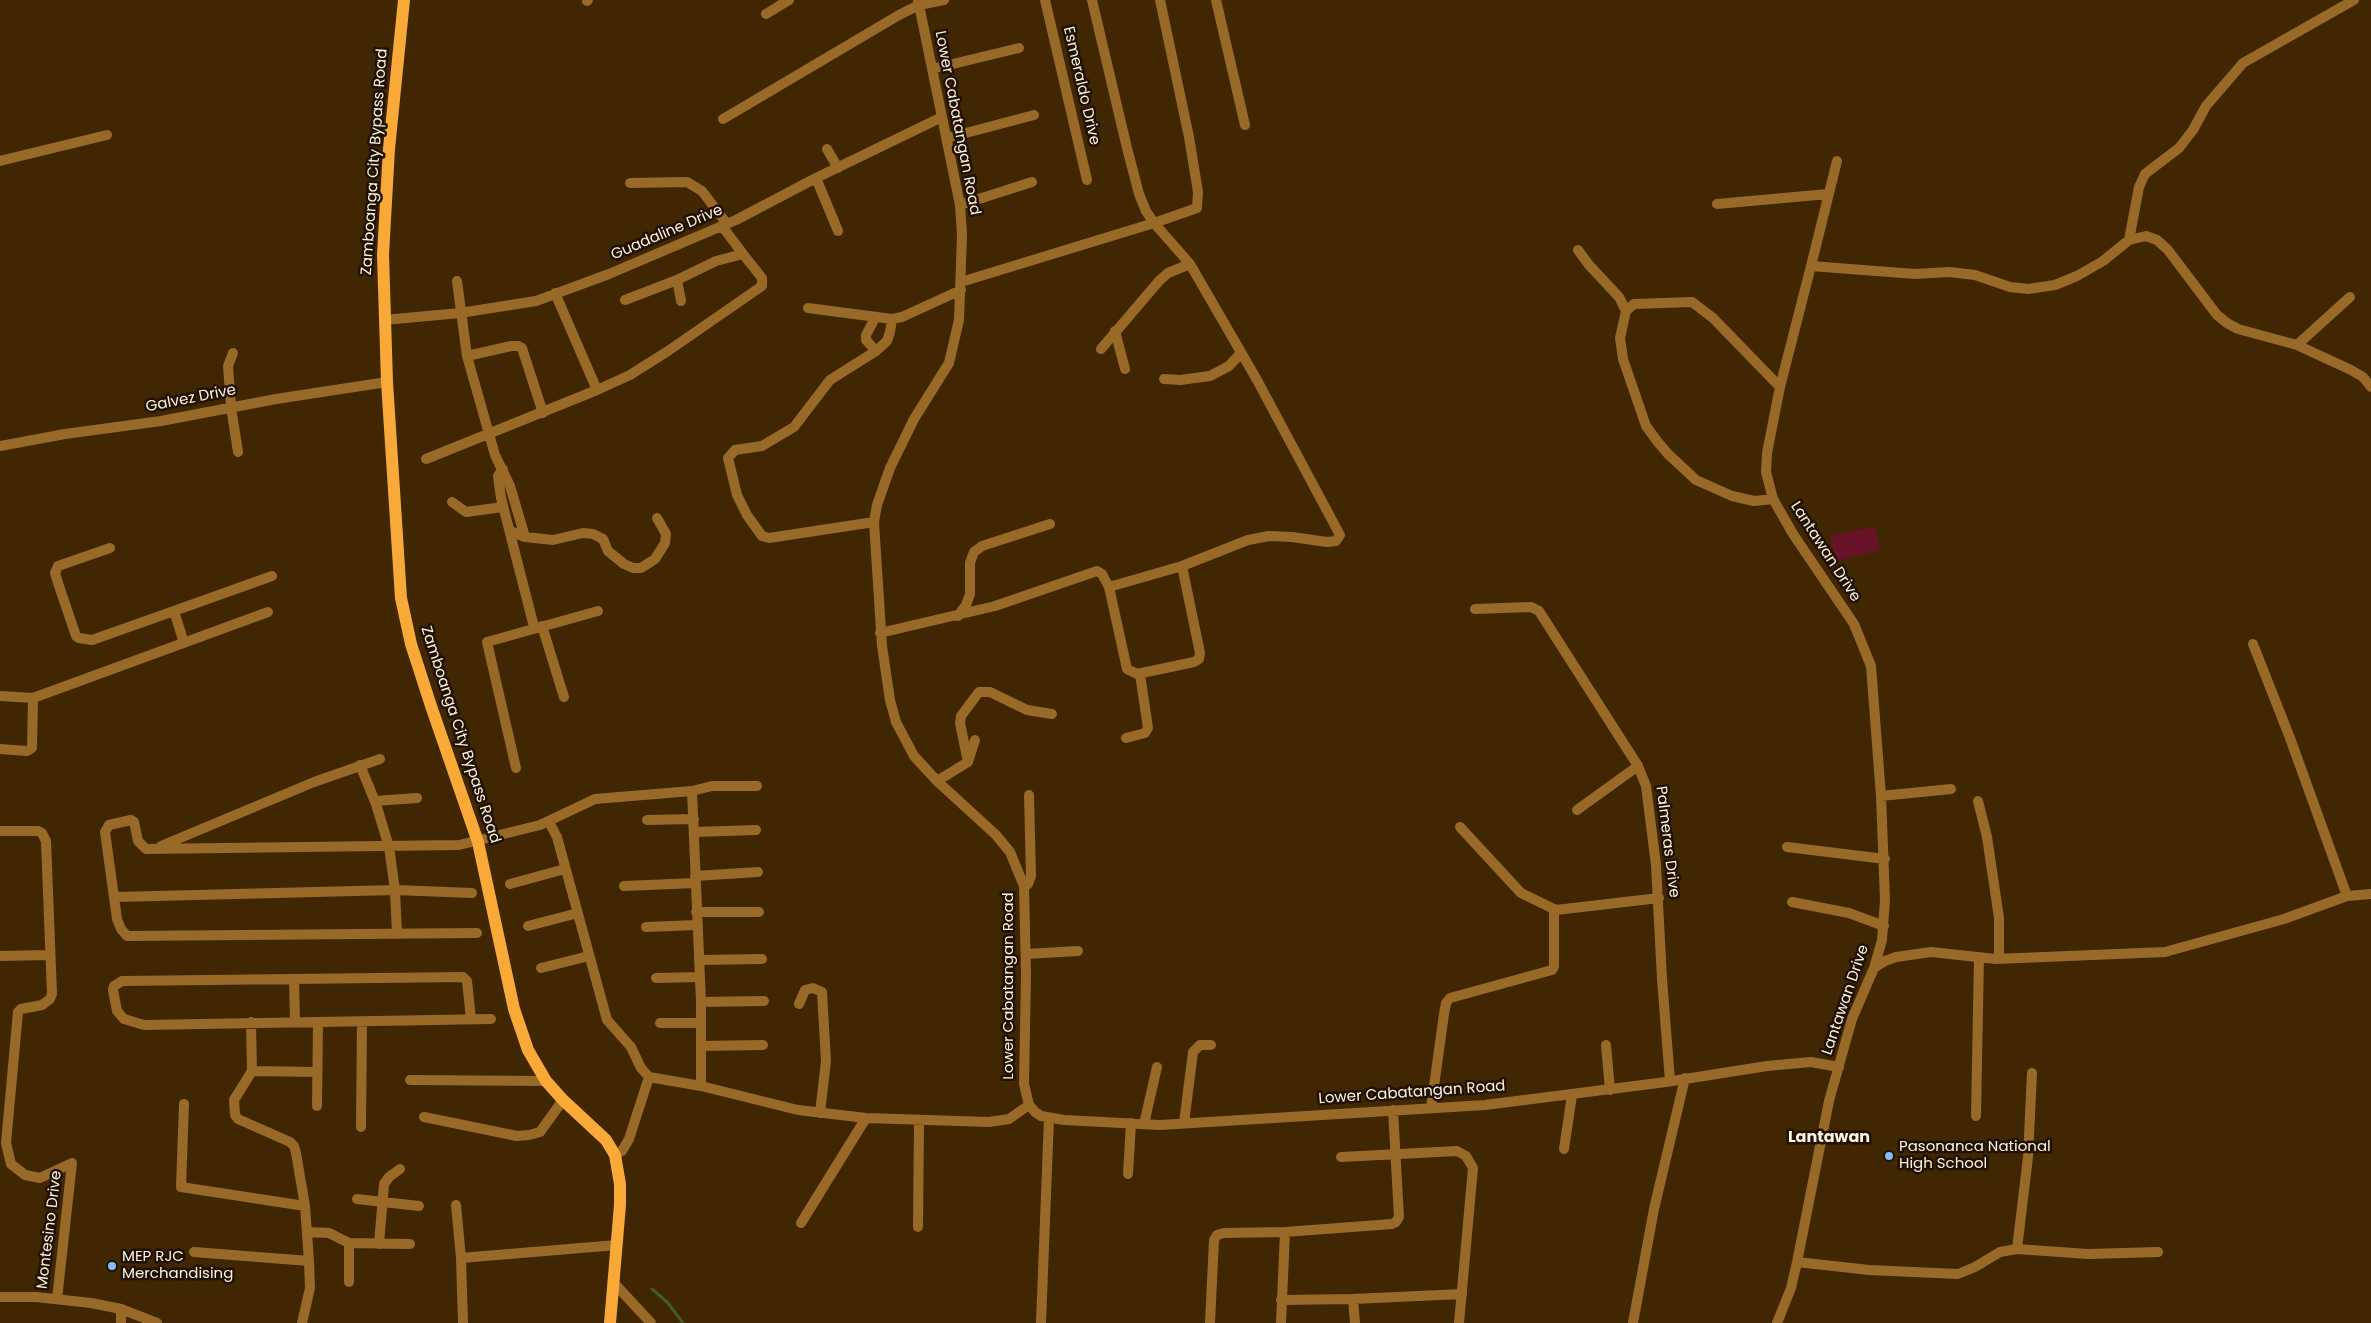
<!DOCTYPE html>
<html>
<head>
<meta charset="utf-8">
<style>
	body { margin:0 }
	canvas { display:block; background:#402601 }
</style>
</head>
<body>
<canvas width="2371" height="1323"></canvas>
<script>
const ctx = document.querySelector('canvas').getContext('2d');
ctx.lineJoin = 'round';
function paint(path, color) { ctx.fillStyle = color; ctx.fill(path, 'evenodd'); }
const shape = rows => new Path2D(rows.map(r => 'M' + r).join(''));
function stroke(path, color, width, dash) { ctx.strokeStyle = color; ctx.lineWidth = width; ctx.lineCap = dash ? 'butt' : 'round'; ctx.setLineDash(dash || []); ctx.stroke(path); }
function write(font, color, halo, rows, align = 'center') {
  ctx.font = font + ' Poppins,sans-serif'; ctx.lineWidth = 5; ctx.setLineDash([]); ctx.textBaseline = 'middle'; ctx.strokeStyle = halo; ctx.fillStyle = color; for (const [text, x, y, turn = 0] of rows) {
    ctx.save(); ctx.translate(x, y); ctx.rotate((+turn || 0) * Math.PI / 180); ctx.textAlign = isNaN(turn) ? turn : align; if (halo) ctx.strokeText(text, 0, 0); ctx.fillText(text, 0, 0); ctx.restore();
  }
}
paint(shape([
	[1875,526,1880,550,1836,561,1830,536]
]), '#69132a');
stroke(shape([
	[652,1289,667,1302,683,1323]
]), '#405f1f', 3);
stroke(shape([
	[918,0,960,205,962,235,959,320,949,363,914,419,890,468,877,505,874,522,882,646,890,700,896,722,914,756,937,781,996,835,1010,852,1024,886,1026,975,1024,1084,1029,1105,1035,1112,1041,1116,1064,1120,1160,1125,1485,1105,1666,1082,1767,1066,1811,1062,1839,1067],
	[1045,0,1087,180],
	[1092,0,1127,148,1139,194,1146,211,1154,223,1190,264,1257,380,1340,535,1336,541,1327,542,1292,537,1269,536,1248,540,1182,566,1109,587],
	[1216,0,1245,125],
	[587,1,588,0],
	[766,14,789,0],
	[932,69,1019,48],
	[723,119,899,15,919,5,944,0],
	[947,138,1034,115],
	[827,149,838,168],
	[0,161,107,135],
	[816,178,838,231],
	[630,183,687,182,702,191,727,224],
	[1717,204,1828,194],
	[960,205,1032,182],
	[2129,240,2139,187,2145,174,2179,148,2193,130,2206,106,2243,63,2354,0],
	[1578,250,1589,265,1619,297,1626,311],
	[1811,266,1837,161],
	[457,281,467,356,495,455,510,486,525,537],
	[961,282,1154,223,1197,208,1198,192,1189,137,1160,0],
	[555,293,597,390],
	[625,300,677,280],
	[681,301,677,280,716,261,743,254,722,226],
	[808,308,892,319,902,317,961,290],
	[875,318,866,335,866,340,876,351],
	[384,320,460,313,536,301,609,274,736,220,816,178,942,117],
	[1115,331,1125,369],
	[2297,345,2350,297],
	[1101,349,1159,281,1168,273,1190,264],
	[233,353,228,366,231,407,238,452],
	[467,356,511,346,518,346,522,348,543,413],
	[1164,379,1180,380,1210,376,1229,366,1241,353],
	[0,446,65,434,161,421,276,399,387,382],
	[426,459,597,390,630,375,668,351,762,286,762,278,743,254],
	[503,469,498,476,501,498,534,627],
	[1773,499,1754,501,1732,496,1696,480,1668,454,1657,441,1646,426,1623,359,1620,338,1626,311,1634,304,1692,302,1713,318,1780,387],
	[452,502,466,512,503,507],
	[874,522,769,538,762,536,747,515,737,495,728,458,735,450,762,446,794,427,830,380,876,351,887,341,890,332,892,319],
	[510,531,525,537,553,540,583,533,593,534,603,539,608,551,624,564,633,568,641,568,655,559,665,543,666,534,657,518],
	[110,548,58,566,55,573,58,583,76,636,79,638,92,640,174,611,184,643],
	[1475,609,1531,607,1539,611,1638,766,1646,786,1656,865,1662,979,1670,1081],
	[174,611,272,576],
	[958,616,966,605,970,594,970,563,974,552,982,546,1050,524],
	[542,626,564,697],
	[880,633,995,606,1097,571,1102,574,1109,587,1127,669,1137,674,1194,662,1199,659,1200,653,1182,566],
	[2253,644,2290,738,2347,896],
	[0,696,33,698,268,612],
	[1126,738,1145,733,1148,728,1140,674],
	[0,749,27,751,32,748,33,698],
	[968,762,960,723,961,716,979,692,990,692,1027,710,1052,714],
	[360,765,376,804,389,847,395,890,397,934],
	[516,768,487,642,598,611],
	[937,781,968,762,975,740],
	[1881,796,1951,789],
	[375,801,417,798],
	[1978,801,1987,837,1999,918,1999,959],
	[1577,810,1638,766],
	[647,820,694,819],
	[549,822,557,837,607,1020,631,1047,641,1068,649,1077,701,1086,798,1110,866,1118,989,1122,1009,1119,1029,1105],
	[1460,827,1521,893,1556,910],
	[0,831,38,831,42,833,46,841,52,994,50,999,42,1005,21,1009,18,1012,6,1143,11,1164,25,1175,40,1178,72,1163,57,1299],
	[695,832,756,830],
	[161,846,314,782,380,759],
	[1787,847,1885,859],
	[695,876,758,872],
	[510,884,565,869],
	[624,886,695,883],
	[1024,886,1028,884,1031,876,1029,795],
	[116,897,395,890,472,893],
	[1792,902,1849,913,1884,926],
	[696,912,759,912],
	[528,926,578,913],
	[646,927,697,925],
	[477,933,127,936,121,929,117,919,105,832,109,825,131,820,134,822,138,841,146,849,459,845,540,825,595,799,692,791],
	[1026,954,1078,951],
	[0,956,49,955],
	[699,960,762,959],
	[541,968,589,956],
	[1874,968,1885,961,1896,957,1931,952,1996,959,2165,952,2284,919,2347,896,2371,894],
	[656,978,699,977],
	[294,979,295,1022],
	[701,1002,764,1001],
	[799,1004,805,990,813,988,822,992,826,1061,820,1113],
	[471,1019,467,981,463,977,122,981,114,986,113,990,117,1011,124,1019,144,1025,491,1019],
	[251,1022,252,1071,317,1072],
	[660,1023,700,1023],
	[1606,1045,1610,1090],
	[701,1046,763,1045],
	[252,1071,234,1100,235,1115,238,1119,290,1142,294,1146,296,1153,305,1206,309,1261,310,1288,302,1323],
	[410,1080,546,1081],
	[701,1086,701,1002,692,791,712,786,757,786],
	[184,1104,181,1187,305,1206],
	[317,1106,318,1022],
	[1431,1108,1444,1014,1446,1003,1450,998,1552,970,1554,966,1554,912,1556,910,1659,898],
	[1976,1116,1979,957],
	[424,1117,517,1136,529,1135,540,1132,563,1100],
	[1184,1123,1193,1052,1200,1045,1211,1045],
	[1144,1124,1157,1067],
	[361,1127,362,1022],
	[1564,1149,1572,1095],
	[615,1155,622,1151,629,1139,649,1077],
	[1341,1157,1457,1151,1466,1156,1473,1168,1459,1323],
	[1128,1174,1131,1123],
	[357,1199,419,1206],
	[456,1205,461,1258,463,1323],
	[801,1223,866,1118],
	[918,1227,919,1121],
	[307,1232,329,1233,349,1243,410,1244],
	[379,1244,384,1184,389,1177,400,1169],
	[2017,1249,2028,1157,2032,1073],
	[194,1252,309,1261],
	[461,1258,617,1245],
	[1797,1262,1869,1270,1958,1274,1975,1267,2000,1252,2017,1249,2088,1254,2158,1252],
	[349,1282,349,1243],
	[614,1283,651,1323],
	[0,1297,36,1297,91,1303,121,1309,157,1323],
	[1353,1299,1355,1323],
	[1281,1300,1353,1299,1462,1294],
	[121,1323,121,1309],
	[1041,1323,1049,1118],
	[1210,1323,1214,1240,1217,1235,1224,1233,1285,1232,1392,1224,1396,1222,1399,1217,1393,1110],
	[1281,1323,1285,1232],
	[1633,1323,1654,1209,1685,1078],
	[1777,1323,1791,1288,1797,1262,1829,1101,1852,1019,1874,968,1882,940,1885,900,1881,796,1871,666,1854,624,1793,534,1773,499,1766,472,1767,453,1780,387,1811,266,1915,274,1949,272,1975,275,2010,287,2028,289,2055,285,2077,276,2103,261,2129,240,2146,236,2157,240,2168,250,2217,315,2227,323,2238,329,2297,345,2351,370,2363,377,2371,387]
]), '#996928', 10);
stroke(shape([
	[404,0,389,149,383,255,387,382,401,598,411,644,431,706,478,842,514,1009,528,1050,546,1081,563,1100,606,1140,615,1155,620,1184,620,1205,610,1323]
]), '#f8a938', 12);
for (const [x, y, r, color] of [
	[1889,1156,5,"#82bcfa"],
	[112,1266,5,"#82bcfa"]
]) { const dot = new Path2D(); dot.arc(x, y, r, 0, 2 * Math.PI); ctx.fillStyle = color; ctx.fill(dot); stroke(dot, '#201100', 2); }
write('15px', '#fdf2e5', '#201100', [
	["Esmeraldo Drive",1081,86,77],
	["Lower Cabatangan Road",957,123,79],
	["Zamboanga City Bypass Road",375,162,-86],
	["Guadaline Drive",667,233,-23],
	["Galvez Drive",191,399,-11],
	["Lantawan Drive",1825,552,57],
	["Zamboanga City Bypass Road",460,735,72],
	["Palmeras Drive",1667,842,83],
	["Lower Cabatangan Road",1009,986,-90],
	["Lantawan Drive",1846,1000,-71],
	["Lower Cabatangan Road",1412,1093,-4],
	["Montesino Drive",50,1230,-83]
]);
write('15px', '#fdf2e5', '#201100', [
	["Pasonanca National",1899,1147],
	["High School",1899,1164],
	["MEP RJC",122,1257],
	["Merchandising",122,1274]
], 'left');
write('bold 16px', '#fdf2e5', '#201100', [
	["Lantawan",1829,1138]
]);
</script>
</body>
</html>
